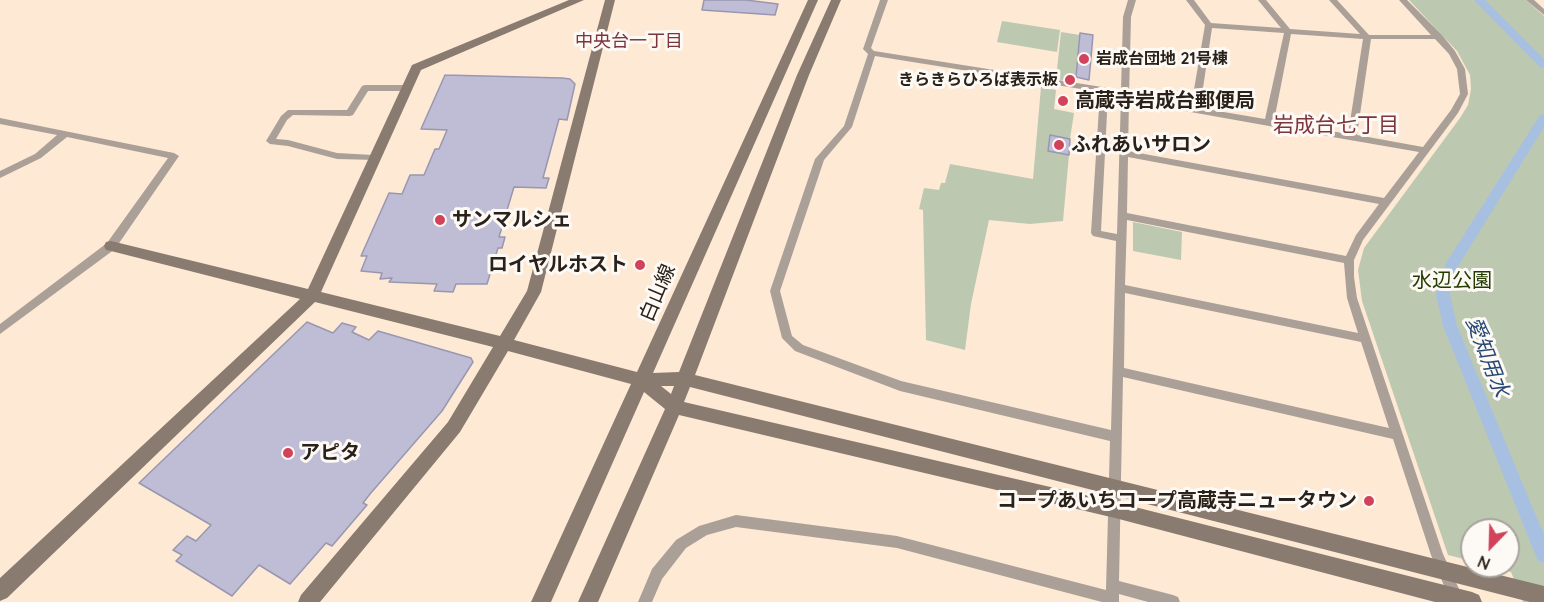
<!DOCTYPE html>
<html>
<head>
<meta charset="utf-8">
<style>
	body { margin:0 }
	#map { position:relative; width:1544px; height:602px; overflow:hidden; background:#fee9d4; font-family:Quicksand,sans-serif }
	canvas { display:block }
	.north { position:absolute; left:1460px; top:518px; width:60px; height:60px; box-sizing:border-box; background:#fdf9f5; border:2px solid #a8a39d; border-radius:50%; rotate:203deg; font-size:16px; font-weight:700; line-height:24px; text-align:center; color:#29211a }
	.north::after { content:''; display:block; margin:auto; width:21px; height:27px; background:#d2425b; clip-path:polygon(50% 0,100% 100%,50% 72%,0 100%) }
</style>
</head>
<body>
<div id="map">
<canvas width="1544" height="602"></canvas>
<div class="north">N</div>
</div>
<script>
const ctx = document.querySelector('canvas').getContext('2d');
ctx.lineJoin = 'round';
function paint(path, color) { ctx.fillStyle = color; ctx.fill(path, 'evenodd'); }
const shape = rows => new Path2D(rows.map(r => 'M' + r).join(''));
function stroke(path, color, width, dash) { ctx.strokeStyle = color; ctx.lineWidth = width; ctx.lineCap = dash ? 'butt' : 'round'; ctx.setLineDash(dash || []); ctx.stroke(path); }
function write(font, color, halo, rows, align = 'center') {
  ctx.font = font + ' Quicksand,"Noto Sans JP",sans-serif'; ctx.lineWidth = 6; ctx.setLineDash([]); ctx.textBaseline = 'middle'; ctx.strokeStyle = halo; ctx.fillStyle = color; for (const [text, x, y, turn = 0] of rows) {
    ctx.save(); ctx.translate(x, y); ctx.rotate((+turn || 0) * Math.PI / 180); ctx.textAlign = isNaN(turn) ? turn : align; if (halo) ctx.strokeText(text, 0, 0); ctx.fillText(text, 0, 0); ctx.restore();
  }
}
paint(shape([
	[1409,0,1526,0,1544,16,1544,602,1523,602,1511,572,1491,566,1508,566,1508,530,1472,530,1472,561,1448,555,1362,301,1358,270,1364,248,1460,118,1468,105,1471,89,1470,75,1457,51],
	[1002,21,1060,30,1057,52,997,42],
	[1061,32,1080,35,1075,82,1056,79],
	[1041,87,1056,90,1054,109,1074,113,1070,139,1050,135,1069,155,1063,221,1030,224,989,220,971,304,965,350,926,340,923,210,919,209,924,188,939,190,941,183,945,183,950,164,1033,179],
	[1133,222,1182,232,1181,260,1133,251]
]), '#bcc9b0');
paint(shape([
	[1474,0,1485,0,1544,59,1544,68,1540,67,1474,0],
	[1544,114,1544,127,1457,268,1450,294,1457,326,1544,535,1544,563,1538,561,1443,326,1436,294,1446,263,1540,115,1544,114]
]), '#a7c0e2');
const building = shape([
	[704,0,746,0,778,4,775,15,702,10,704,0],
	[1080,33,1093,35,1089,80,1076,77,1080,33],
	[445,75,562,78,570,79,575,84,567,120,559,119,543,178,549,178,546,188,514,187,499,237,505,237,502,248,498,248,487,284,456,284,453,292,434,291,437,284,389,282,392,278,380,279,382,273,361,271,367,256,361,256,389,193,402,194,410,175,424,175,435,149,439,149,447,130,421,129,445,75],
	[1050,135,1070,139,1069,155,1048,151,1050,135],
	[307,322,333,333,342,323,356,327,352,332,369,340,378,331,471,358,473,362,442,411,370,494,363,503,367,505,332,546,326,543,290,584,259,565,232,596,176,561,182,555,173,550,187,536,196,541,211,525,139,483,307,322]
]);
paint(building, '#bfbcd6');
stroke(building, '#9997b0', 1.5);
paint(shape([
	[880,0,888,0,871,48,874,51,1121,90,1123,17,1128,0,1136,0,1131,17,1129,96,1191,107,1205,25,1186,0,1194,0,1211,23,1281,28,1258,0,1266,0,1290,29,1360,34,1329,0,1337,0,1369,35,1431,35,1399,0,1407,0,1442,35,1455,51,1465,69,1468,94,1458,113,1363,240,1354,260,1354,277,1357,298,1443,554,1465,602,1451,602,1431,555,1393,439,1123,377,1119,581,1173,595,1178,597,1180,602,1148,602,1119,594,1119,602,1102,602,897,548,736,527,707,535,686,548,662,579,652,602,638,602,652,569,676,540,699,526,736,515,897,536,1106,590,1110,441,900,391,795,351,782,338,770,291,815,159,844,126,868,54,863,49,880,0],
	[1212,28,1284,33,1265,119,1200,108,1212,28],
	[1291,34,1363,39,1348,134,1274,121,1291,34],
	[1371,39,1435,39,1449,54,1457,69,1460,94,1451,110,1423,147,1357,135,1371,39],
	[875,56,1100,92,1091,233,1093,236,1116,241,1111,430,901,381,803,345,792,336,780,291,824,160,852,127,875,56],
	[1108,94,1121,96,1117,234,1101,231,1108,94],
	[1129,101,1269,126,1419,152,1384,198,1128,151,1129,101],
	[1128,157,1379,204,1356,235,1346,256,1127,213,1128,157],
	[1127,220,1344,263,1347,298,1358,333,1125,285,1127,220],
	[1125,293,1361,342,1389,428,1124,368,1125,293],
	[1526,0,1534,0,1544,9,1544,15,1526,0],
	[365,85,405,85,409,88,405,91,368,91,353,115,350,116,293,115,287,120,276,139,288,140,337,153,373,155,376,156,378,158,376,160,337,159,288,146,270,144,266,141,281,116,288,110,347,110,362,86,365,85],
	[0,118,174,153,179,156,115,249,0,334,0,324,107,243,168,158,67,137,41,158,0,178,0,171,35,154,57,135,0,124,0,118]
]), '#aaa098');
paint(shape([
	[569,0,584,0,421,70,321,292,500,336,527,291,605,0,615,0,541,292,514,340,637,372,808,0,818,0,653,373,679,372,797,75,831,0,841,0,809,75,695,375,1544,586,1544,602,1530,602,690,387,684,402,1115,502,1472,592,1479,595,1482,602,1435,602,1115,518,679,415,598,602,578,602,665,409,644,392,551,602,531,602,631,384,508,351,460,432,320,602,298,602,301,595,448,422,493,347,315,302,7,598,0,601,0,578,300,299,111,251,106,250,104,246,106,242,111,241,308,289,412,65,569,0],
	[661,386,674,386,671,394,661,386]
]), '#897b70');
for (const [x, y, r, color] of [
	[1084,59,6,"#d2425b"],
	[1070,80,6,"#d2425b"],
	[1063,101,6,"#d2425b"],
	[1059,145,6,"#d2425b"],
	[440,220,6,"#d2425b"],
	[640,265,6,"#d2425b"],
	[288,453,6,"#d2425b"],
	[1369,501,6,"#d2425b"]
]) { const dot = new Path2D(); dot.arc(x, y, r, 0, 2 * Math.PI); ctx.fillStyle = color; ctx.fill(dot); stroke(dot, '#fdf9f5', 2); }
write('bold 16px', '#29211a', '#fdf9f5', [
	["岩成台団地 21号棟",1096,59],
	["きらきらひろば表示板",1058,80,"right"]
], 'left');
write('18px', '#7c343d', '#fdf9f5', [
	["中央台一丁目",629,42]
]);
write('bold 20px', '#29211a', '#fdf9f5', [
	["高蔵寺岩成台郵便局",1075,101],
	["ふれあいサロン",1071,145],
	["サンマルシェ",452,220],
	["ロイヤルホスト",628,265,"right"],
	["アピタ",300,453],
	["コープあいちコープ高蔵寺ニュータウン",1357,501,"right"]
], 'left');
write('20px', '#253c01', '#fdf9f5', [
	["水辺公園",1452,281]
]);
write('20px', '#29211a', '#fdf9f5', [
	["白山線",658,293,-67]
]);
write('21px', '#7c343d', '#fdf9f5', [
	["岩成台七丁目",1336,126]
]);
write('italic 21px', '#274977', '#fdf9f5', [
	["愛知用水",1487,357,69]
]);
</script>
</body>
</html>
